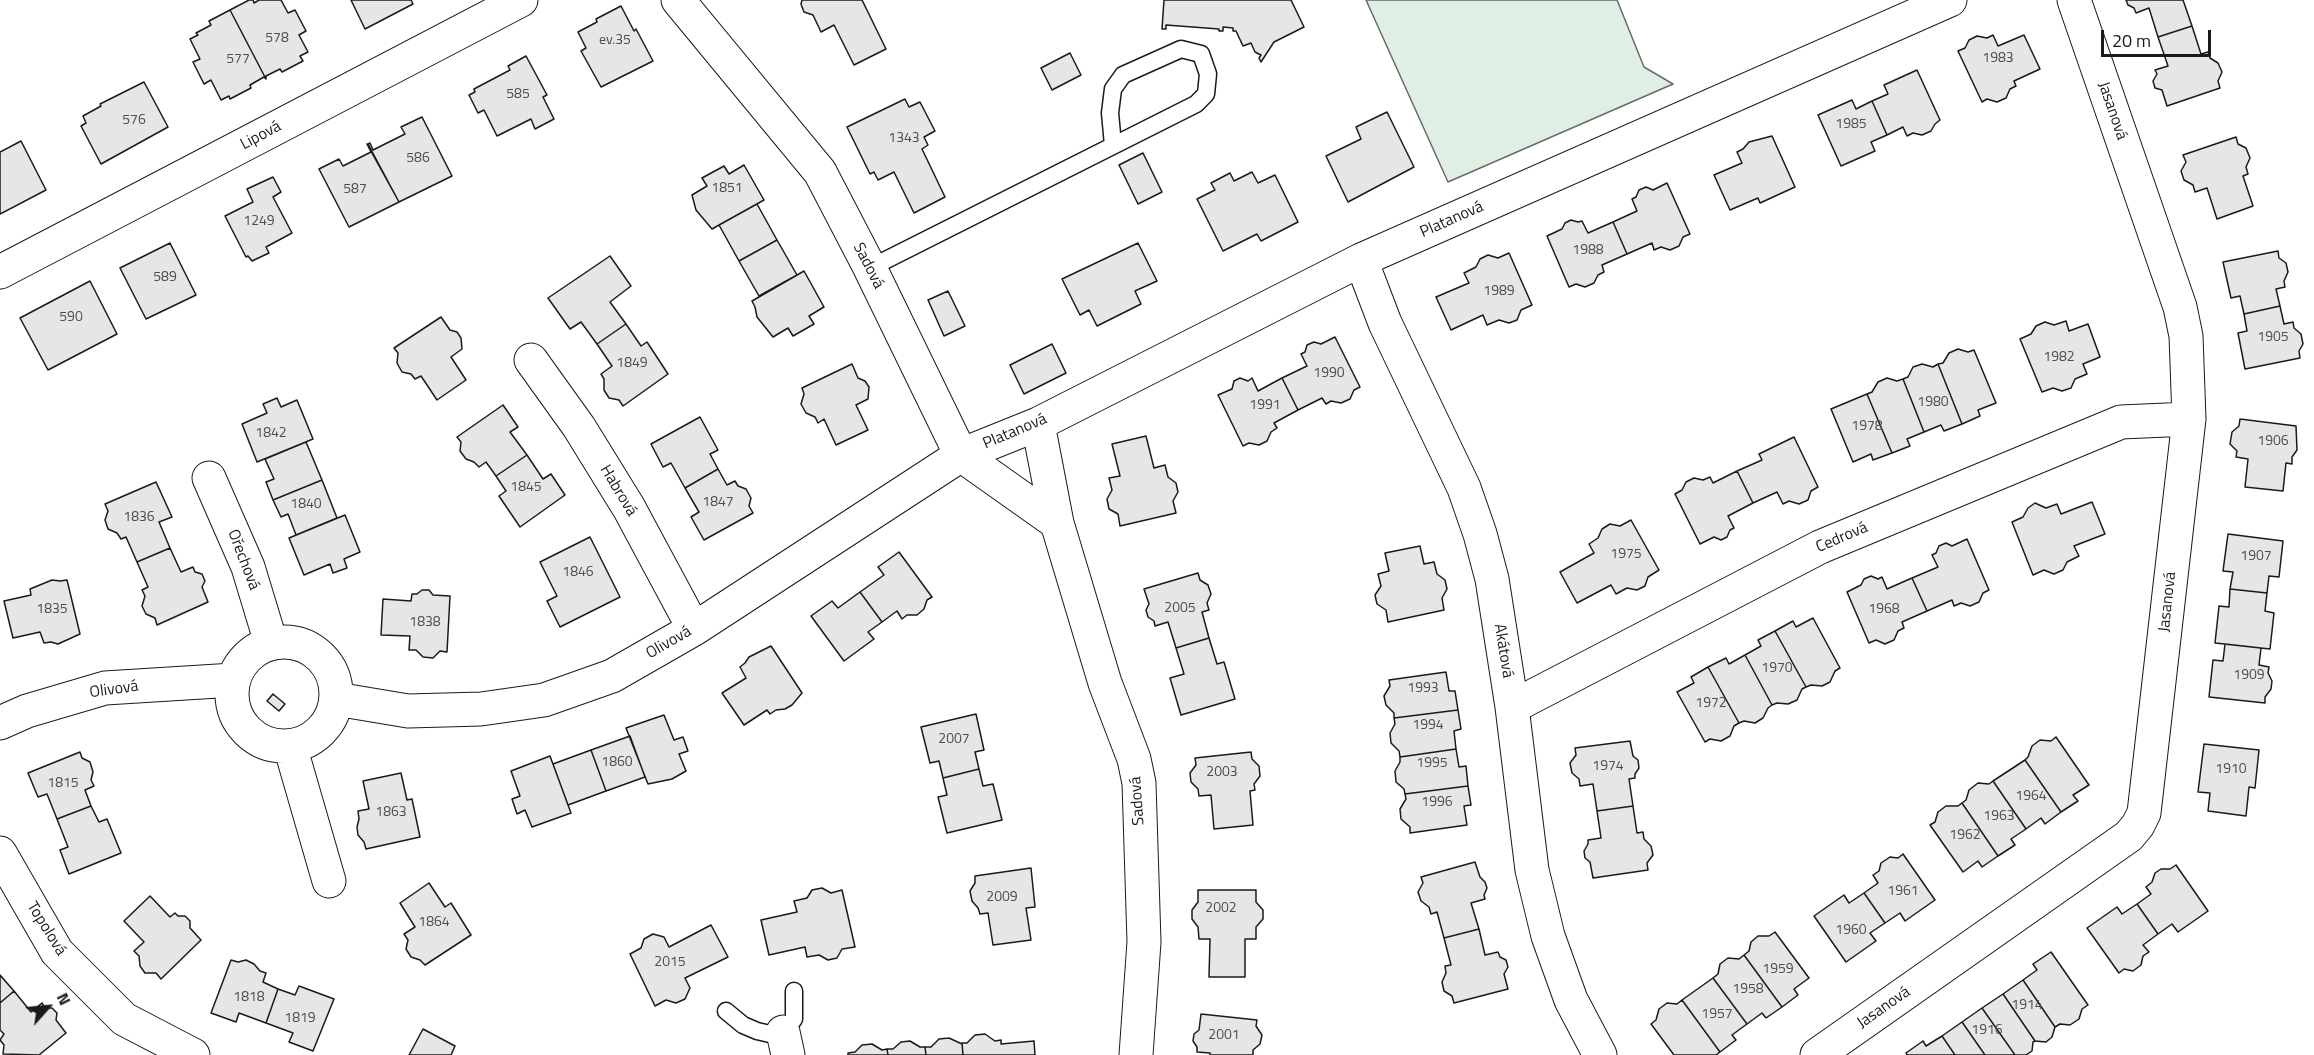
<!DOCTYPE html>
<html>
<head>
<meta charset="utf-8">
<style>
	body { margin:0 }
	#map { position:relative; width:2314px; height:1055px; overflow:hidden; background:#fff; font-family:"Titillium Web",sans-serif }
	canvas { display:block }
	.north { position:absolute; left:18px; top:977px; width:60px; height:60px; -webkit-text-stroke:4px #fff; paint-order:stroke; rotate:63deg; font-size:16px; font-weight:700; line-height:24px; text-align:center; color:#1a1a1a }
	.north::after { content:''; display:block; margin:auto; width:21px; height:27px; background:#1a1a1a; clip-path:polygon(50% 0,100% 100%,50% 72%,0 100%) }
	.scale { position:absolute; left:2101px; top:30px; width:110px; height:27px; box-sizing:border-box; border:3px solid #1a1a1a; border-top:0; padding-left:8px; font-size:18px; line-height:21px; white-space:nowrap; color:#1a1a1a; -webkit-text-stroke:4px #fff; paint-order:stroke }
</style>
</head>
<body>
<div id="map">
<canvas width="2314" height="1055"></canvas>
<div class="north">N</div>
<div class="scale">20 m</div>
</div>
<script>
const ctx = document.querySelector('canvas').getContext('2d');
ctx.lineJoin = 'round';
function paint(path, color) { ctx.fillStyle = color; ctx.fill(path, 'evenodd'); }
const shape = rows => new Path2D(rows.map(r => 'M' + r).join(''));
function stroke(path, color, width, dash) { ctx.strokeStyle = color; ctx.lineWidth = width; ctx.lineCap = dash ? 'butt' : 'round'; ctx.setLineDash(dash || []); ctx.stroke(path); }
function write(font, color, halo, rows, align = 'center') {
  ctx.font = font + ' "Titillium Web",sans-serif'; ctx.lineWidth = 4.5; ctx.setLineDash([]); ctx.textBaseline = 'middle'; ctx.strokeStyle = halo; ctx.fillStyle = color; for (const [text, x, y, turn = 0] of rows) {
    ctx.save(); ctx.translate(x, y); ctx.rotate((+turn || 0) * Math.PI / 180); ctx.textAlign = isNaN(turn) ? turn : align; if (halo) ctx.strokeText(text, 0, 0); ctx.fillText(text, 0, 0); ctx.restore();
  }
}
const green = shape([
	[1366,0,1617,0,1644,67,1673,84,1448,182,1366,0]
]);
paint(green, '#e0efe3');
stroke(green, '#6a6a6a', 1.5);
const building = shape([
	[249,0,253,0,254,3,259,0,281,0,288,13,295,10,306,31,299,35,308,52,300,56,303,61,282,72,280,69,266,76,266,79,230,10,249,0],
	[351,0,411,0,413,4,365,29,351,0],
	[802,0,862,0,886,49,854,65,834,25,821,32,813,15,804,12,801,4,802,0],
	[1164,0,1291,0,1304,27,1274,42,1261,62,1259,58,1261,55,1255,52,1251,43,1243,46,1236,31,1233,31,1233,28,1223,27,1223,31,1219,31,1219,29,1166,25,1166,29,1162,29,1164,0],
	[2126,0,2183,0,2192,26,2158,37,2149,8,2136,13,2134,8,2128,5,2126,0],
	[621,6,634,31,636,29,653,61,601,87,581,51,586,48,578,32,597,22,596,19,621,6],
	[230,10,266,79,264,77,250,85,251,88,230,99,229,96,221,100,211,80,204,84,193,62,200,59,190,39,198,35,196,33,211,25,209,21,230,10],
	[2192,26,2201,54,2208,52,2210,58,2218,63,2222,72,2218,81,2220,88,2167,106,2162,90,2155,88,2153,81,2157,74,2155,70,2168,66,2158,37,2192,26],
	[1993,35,1998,46,2024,35,2040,69,2014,81,2016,86,2010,89,2006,98,1997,102,1987,99,1982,102,1958,51,1965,48,1969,40,1977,36,1987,38,1993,35],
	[1070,53,1081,75,1052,90,1041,68,1070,53],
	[526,56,547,95,543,97,554,119,535,129,531,119,497,136,484,110,478,113,469,95,475,92,474,89,510,70,508,66,526,56],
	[1917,70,1940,120,1935,124,1931,131,1922,135,1913,133,1907,136,1903,127,1887,135,1872,101,1888,94,1884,85,1917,70],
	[144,82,168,127,101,164,81,126,86,123,83,116,101,106,100,104,144,82],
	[905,99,909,107,920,102,935,131,924,137,928,145,922,149,945,197,914,213,894,172,878,180,874,172,870,174,847,127,905,99],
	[1852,100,1856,109,1872,101,1887,135,1871,142,1875,151,1841,166,1818,115,1852,100],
	[1387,112,1414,167,1348,202,1326,156,1361,139,1356,127,1387,112],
	[422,117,452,176,399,202,368,144,370,143,373,150,405,134,401,127,422,117],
	[1772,136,1795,187,1760,203,1758,198,1730,210,1714,175,1742,163,1737,152,1743,149,1749,142,1772,136],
	[2236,137,2238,144,2246,148,2250,158,2246,167,2248,174,2243,176,2253,206,2217,219,2207,188,2195,192,2193,185,2184,180,2181,171,2186,162,2183,155,2236,137],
	[21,141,46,190,0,214,0,152,21,141],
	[367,144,399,202,349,227,319,169,339,159,343,166,371,152,367,144],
	[1143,153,1162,192,1138,204,1119,165,1143,153],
	[744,165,764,200,712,229,696,210,692,195,707,186,702,178,724,166,729,174,744,165],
	[1252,172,1258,183,1275,175,1298,222,1261,241,1257,234,1223,251,1197,199,1215,190,1211,183,1230,173,1234,181,1252,172],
	[273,177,281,192,273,197,292,233,266,247,269,253,252,261,248,256,246,257,225,216,253,202,247,189,273,177],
	[1667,183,1690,234,1683,237,1679,246,1670,250,1661,247,1654,250,1652,243,1627,254,1613,222,1637,211,1632,199,1636,197,1639,190,1646,187,1653,190,1667,183],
	[757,204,777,240,739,261,719,225,757,204],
	[1571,220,1578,222,1582,221,1588,233,1613,222,1627,254,1602,265,1604,272,1598,275,1594,283,1585,287,1576,284,1569,287,1547,236,1562,229,1565,223,1571,220],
	[777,240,797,275,759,296,739,261,777,240],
	[170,243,196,295,146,319,120,268,170,243],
	[1138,243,1157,281,1135,291,1141,304,1097,326,1089,310,1080,315,1062,279,1138,243],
	[2278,251,2279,258,2286,263,2288,272,2284,281,2285,287,2276,289,2280,306,2244,314,2240,296,2231,298,2223,262,2278,251],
	[1509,253,1532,305,1521,310,1517,320,1509,323,1499,320,1487,325,1483,315,1451,330,1436,297,1469,283,1464,273,1476,267,1480,259,1488,255,1498,258,1509,253],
	[610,256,631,286,610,302,626,324,597,344,581,322,570,329,548,298,610,256],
	[804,271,824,307,809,316,814,324,793,336,788,328,773,337,757,317,755,307,752,301,804,271],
	[90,281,117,334,48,370,20,318,90,281],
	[948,291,965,326,944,336,928,300,948,291],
	[2280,306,2284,324,2293,322,2294,328,2301,334,2303,344,2299,351,2300,358,2245,369,2238,333,2247,331,2244,314,2280,306],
	[441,317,450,330,457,332,461,338,462,349,451,357,466,380,437,400,421,376,415,379,411,374,402,372,397,363,398,353,394,348,441,317],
	[2066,321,2069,331,2088,324,2100,357,2083,364,2087,374,2075,379,2071,388,2062,391,2053,388,2042,392,2020,339,2031,334,2036,326,2045,322,2054,325,2066,321],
	[626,324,641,346,647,342,668,374,623,406,619,400,609,398,604,390,604,379,601,374,612,366,597,344,626,324],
	[1335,337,1360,387,1354,390,1350,399,1341,403,1331,401,1326,404,1322,398,1298,410,1282,378,1307,366,1301,354,1305,352,1307,345,1314,342,1321,344,1335,337],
	[1052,344,1066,373,1024,394,1010,365,1052,344],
	[1958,349,1968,352,1974,350,1996,403,1978,410,1980,416,1962,424,1938,364,1943,363,1949,353,1958,349],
	[852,364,858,378,865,381,869,387,868,399,856,405,868,430,836,445,824,419,818,423,815,417,806,413,801,404,804,394,802,388,852,364],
	[1922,364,1933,367,1938,364,1962,424,1944,431,1941,425,1924,432,1903,379,1908,377,1913,367,1922,364],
	[1240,378,1248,381,1252,378,1258,391,1282,378,1298,410,1274,423,1277,428,1271,432,1267,441,1259,445,1249,443,1243,446,1218,395,1232,389,1234,381,1240,378],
	[1887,378,1897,381,1903,379,1924,432,1907,439,1910,446,1892,453,1867,394,1872,392,1878,382,1887,378],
	[1867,394,1892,453,1873,460,1871,454,1853,462,1831,409,1867,394],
	[277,398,281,407,297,400,313,439,257,462,242,424,267,413,263,404,277,398],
	[503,405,518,427,510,432,527,455,496,476,486,462,479,467,474,462,466,459,460,451,461,442,457,437,503,405],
	[700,417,718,450,710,454,718,469,685,488,671,463,663,467,651,444,700,417],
	[2240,419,2296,426,2297,450,2292,457,2292,464,2286,463,2283,491,2245,487,2248,459,2236,457,2237,451,2230,444,2232,432,2239,426,2240,419],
	[1146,436,1154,468,1165,465,1168,477,1176,483,1178,492,1173,501,1176,513,1120,526,1118,514,1109,509,1107,499,1112,490,1109,478,1120,476,1112,444,1146,436],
	[1794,437,1818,487,1811,491,1808,500,1799,504,1789,501,1783,504,1777,492,1753,503,1737,471,1762,460,1759,454,1794,437],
	[306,442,322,480,273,500,266,482,274,479,265,459,306,442],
	[527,455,543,479,551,474,565,495,520,527,499,496,506,491,496,476,527,455],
	[718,469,727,485,735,481,738,486,746,489,751,498,749,506,753,513,704,540,691,517,699,512,685,488,718,469],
	[1737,471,1753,503,1728,516,1734,528,1730,530,1727,537,1721,540,1714,537,1700,544,1675,494,1682,490,1686,482,1694,478,1703,480,1710,477,1713,483,1737,471],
	[322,480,337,518,296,535,288,514,281,517,273,500,322,480],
	[156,482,172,517,159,522,170,548,137,562,126,537,121,539,117,533,108,529,105,520,108,511,105,504,156,482],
	[2092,502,2105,534,2074,546,2079,556,2067,562,2063,570,2054,574,2044,570,2033,575,2012,522,2023,517,2028,508,2035,503,2046,508,2057,504,2061,514,2092,502],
	[345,515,360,552,344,559,347,568,333,573,330,564,304,575,289,538,345,515],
	[1631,520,1659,570,1648,577,1645,586,1637,590,1627,588,1616,594,1611,585,1577,603,1560,572,1594,553,1589,544,1598,538,1602,529,1610,524,1620,526,1631,520],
	[2228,534,2283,541,2279,577,2269,576,2267,593,2230,589,2233,572,2223,571,2228,534],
	[590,537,620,597,560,627,547,601,557,596,540,562,590,537],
	[1967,539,1989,590,1983,593,1979,602,1970,606,1961,603,1954,606,1952,600,1927,611,1912,578,1938,567,1932,555,1936,553,1939,546,1946,543,1952,546,1967,539],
	[1420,546,1424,564,1434,562,1437,574,1445,580,1447,589,1442,598,1444,610,1388,622,1386,610,1377,604,1375,595,1381,586,1378,574,1389,571,1385,553,1420,546],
	[170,548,181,572,193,567,195,572,202,574,205,581,202,587,208,602,157,625,155,618,146,614,142,606,145,596,142,590,148,587,137,562,170,548],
	[899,552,932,597,927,600,924,609,917,615,907,615,902,619,897,611,882,622,860,592,884,575,878,567,899,552],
	[1198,573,1200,580,1208,585,1211,594,1207,603,1209,610,1202,612,1209,638,1176,648,1168,622,1155,626,1154,621,1148,617,1146,610,1149,604,1144,589,1198,573],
	[1871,576,1878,579,1882,577,1887,589,1912,578,1927,611,1902,622,1904,628,1898,631,1894,640,1885,644,1876,640,1869,643,1847,592,1861,585,1864,579,1871,576],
	[52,580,60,581,67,580,80,634,58,644,51,642,44,643,40,632,13,638,4,601,31,595,30,589,52,580],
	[2230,589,2267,593,2265,611,2274,613,2270,649,2215,643,2219,606,2229,607,2230,589],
	[422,590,429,590,433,595,450,596,447,652,440,651,433,658,423,657,416,650,409,650,410,636,381,635,383,599,411,601,412,594,417,594,422,590],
	[860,592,882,622,868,632,874,639,844,661,811,616,832,601,838,608,860,592],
	[1813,618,1840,668,1835,671,1830,682,1822,686,1811,685,1806,687,1775,631,1793,621,1796,627,1813,618],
	[1775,631,1806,687,1802,689,1797,700,1788,704,1777,703,1772,705,1745,655,1761,646,1758,640,1775,631],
	[1209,638,1217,664,1224,662,1235,699,1181,715,1170,678,1184,674,1176,648,1209,638],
	[2225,644,2261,648,2259,665,2269,667,2268,673,2272,681,2271,689,2265,697,2265,703,2209,697,2213,660,2223,661,2225,644],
	[771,646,802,693,792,705,785,709,776,710,770,714,767,710,744,725,722,693,746,678,740,667,745,663,749,657,771,646],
	[1745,655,1772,705,1768,708,1763,718,1755,723,1744,721,1739,723,1708,667,1726,658,1729,664,1745,655],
	[1708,667,1739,723,1734,726,1730,736,1721,741,1710,739,1705,742,1677,692,1694,683,1691,677,1708,667],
	[1446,672,1449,691,1455,691,1458,710,1394,718,1394,713,1386,705,1384,696,1390,686,1389,680,1446,672],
	[273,694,285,704,279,711,267,701,273,694],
	[1458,710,1461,729,1454,731,1456,749,1400,757,1399,751,1391,743,1390,733,1395,724,1394,718,1458,710],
	[976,714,984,750,975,752,979,769,943,778,939,761,930,763,921,727,976,714],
	[664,715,674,740,683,737,688,751,679,754,686,771,672,779,648,784,626,728,664,715],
	[630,736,645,777,606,791,591,750,630,736],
	[2056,737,2089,785,2073,795,2078,801,2061,812,2025,760,2028,757,2032,746,2040,740,2051,741,2056,737],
	[1630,741,1633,756,1638,760,1639,768,1635,774,1635,778,1629,779,1633,806,1597,811,1593,784,1580,786,1579,779,1572,773,1570,763,1576,755,1575,748,1630,741],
	[2204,744,2259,750,2255,788,2249,787,2246,816,2208,811,2210,793,2198,792,2204,744],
	[1456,749,1459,767,1466,766,1468,786,1405,794,1404,789,1396,782,1395,771,1400,762,1400,757,1456,749],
	[591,750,606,791,568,805,553,764,591,750],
	[80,752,82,758,90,762,93,772,91,780,94,786,85,790,91,806,57,819,47,794,38,797,28,773,80,752],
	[1251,752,1252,759,1259,766,1260,776,1254,784,1255,790,1250,791,1253,825,1214,829,1211,795,1199,796,1198,789,1191,782,1190,773,1196,765,1195,758,1251,752],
	[550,756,571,813,532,827,525,810,517,814,512,799,520,796,511,771,550,756],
	[2025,760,2061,812,2045,824,2041,818,2026,829,1993,781,2025,760],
	[979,769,983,786,993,784,1002,820,947,833,938,797,947,795,943,778,979,769],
	[401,773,407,800,412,799,420,837,366,849,364,842,358,835,357,827,359,819,358,811,369,809,363,781,401,773],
	[1993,781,2026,829,2011,839,2015,845,1998,856,1962,803,1966,800,1969,790,1978,783,1989,784,1993,781],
	[1468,786,1471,805,1464,806,1467,825,1410,833,1410,827,1401,819,1400,809,1406,799,1405,794,1468,786],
	[1962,803,1998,856,1982,867,1978,861,1963,872,1930,825,1935,822,1938,812,1946,806,1958,806,1962,803],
	[91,806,99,822,107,819,121,853,69,874,60,850,68,847,57,819,91,806],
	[1633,806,1637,833,1643,832,1644,839,1651,846,1653,855,1647,863,1648,870,1593,878,1590,862,1585,858,1584,851,1588,844,1588,840,1601,838,1597,811,1633,806],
	[1903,854,1935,900,1905,921,1900,913,1885,923,1864,893,1878,883,1873,875,1879,871,1881,863,1890,857,1898,858,1903,854],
	[1475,862,1480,877,1485,882,1487,888,1484,895,1485,899,1471,903,1479,929,1444,938,1437,912,1431,914,1429,907,1421,901,1418,892,1423,883,1421,877,1475,862],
	[2176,865,2208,911,2178,932,2172,924,2158,934,2137,904,2151,894,2146,887,2152,882,2155,873,2161,869,2170,869,2176,865],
	[1031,868,1035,907,1026,908,1031,940,993,945,988,913,980,914,978,908,972,901,970,891,975,883,975,876,1031,868],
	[429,883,445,907,451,903,471,935,425,965,420,960,411,957,406,949,408,940,404,934,415,927,400,903,429,883],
	[822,888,831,893,842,890,855,947,842,949,837,958,828,960,819,955,807,957,805,947,769,955,761,920,797,912,794,901,807,898,812,890,822,888],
	[1198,890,1256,890,1256,902,1263,910,1263,919,1256,927,1256,939,1245,939,1245,977,1209,977,1210,939,1199,939,1198,927,1192,919,1192,910,1198,902,1198,890],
	[1864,893,1885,923,1870,933,1876,941,1846,962,1814,916,1844,895,1849,903,1864,893],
	[150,896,170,917,175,913,178,916,185,916,190,921,190,928,201,940,161,979,156,973,145,973,140,966,139,956,134,951,144,942,124,921,150,896],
	[2137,904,2158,934,2143,945,2149,952,2143,956,2141,965,2133,971,2124,969,2119,973,2087,928,2117,907,2122,914,2137,904],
	[711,925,728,957,685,978,690,988,685,999,676,1003,666,1000,655,1006,630,954,641,948,644,939,653,934,664,937,669,947,711,925],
	[1479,929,1485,955,1498,952,1500,957,1506,960,1508,967,1504,974,1508,989,1454,1003,1452,996,1444,991,1442,982,1446,973,1445,966,1451,965,1444,938,1479,929],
	[1775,932,1809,978,1794,989,1798,995,1782,1007,1744,955,1749,951,1751,942,1758,936,1769,936,1775,932],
	[2051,952,2088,1005,2082,1009,2079,1019,2070,1025,2060,1024,2055,1027,2023,980,2037,970,2033,964,2051,952],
	[1744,955,1782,1007,1766,1018,1762,1013,1747,1024,1713,978,1718,974,1720,964,1728,958,1739,959,1744,955],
	[231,960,238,962,246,960,254,964,260,971,266,973,263,982,278,989,266,1023,239,1013,236,1022,211,1013,231,960],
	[0,975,14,991,0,1003,0,975],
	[1713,978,1747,1024,1732,1035,1736,1040,1720,1052,1682,1000,1713,978],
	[2023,980,2055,1027,2052,1037,2046,1042,2035,1041,2003,994,2023,980],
	[299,986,334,999,313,1051,289,1042,293,1033,266,1023,278,989,295,995,299,986],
	[14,991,31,1012,42,1003,45,1008,52,1008,57,1013,56,1020,66,1033,39,1055,3,1054,4,1045,0,1040,4,1034,0,1030,0,1003,14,991],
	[2003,994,2035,1041,2033,1042,2032,1051,2026,1055,2015,1055,1982,1008,2003,994],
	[1682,1000,1720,1052,1716,1055,1674,1055,1651,1024,1656,1020,1659,1009,1667,1003,1677,1004,1682,1000],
	[1982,1008,2015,1055,1985,1055,1962,1022,1982,1008],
	[1201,1014,1257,1020,1256,1026,1262,1035,1260,1044,1253,1050,1253,1055,1210,1055,1210,1053,1197,1052,1197,1047,1193,1041,1194,1034,1199,1030,1201,1014],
	[1962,1022,1985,1055,1955,1055,1942,1036,1962,1022],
	[423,1029,455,1046,451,1055,409,1055,423,1029],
	[985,1034,995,1041,1001,1040,1001,1044,1034,1041,1035,1055,963,1055,962,1043,967,1043,975,1035,985,1034],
	[1942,1036,1955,1055,1907,1055,1906,1053,1923,1041,1926,1046,1942,1036],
	[949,1038,962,1044,963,1055,926,1055,925,1047,931,1047,939,1039,949,1038],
	[910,1041,920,1047,925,1047,926,1055,888,1055,887,1049,893,1049,901,1042,910,1041],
	[872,1044,882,1050,887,1049,888,1055,848,1055,848,1053,855,1052,862,1045,872,1044]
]);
paint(building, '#e6e6e6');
stroke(building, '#1a1a1a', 1.5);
const lane = shape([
	[870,268,1196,104,1206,94,1208,74,1201,54,1181,49,1123,75,1113,89,1110,113,1113,145],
	[726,1011,743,1025,757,1031,770,1034,783,1032,794,1019,794,991]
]);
const street = shape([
	[678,0,820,172,870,268,961,455,1057,523],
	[1361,260,1385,323,1464,488,1480,534,1492,579,1512,707,1532,870,1548,936,1571,1000,1600,1055],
	[0,272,521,0],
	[531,360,579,427,629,508,694,629],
	[1038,424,1057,523,1105,683,1134,759,1139,783,1144,942,1136,1055],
	[209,478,248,567,271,643],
	'232 694a52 52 0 1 1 104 0a52 52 0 1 1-104 0Z',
	[336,699,408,711,481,709,544,700,612,676,694,629,961,455,1038,424,1361,260,1950,0],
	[1512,707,1820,547,2121,422,2189,419],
	[0,723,27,711,105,688,234,680],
	[290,746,329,881],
	[0,853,57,952,124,1019,193,1055],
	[783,1032,788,1055],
	[1817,1055,2129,836,2138,825,2144,813,2189,419,2186,336,2180,307,2074,0]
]);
stroke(lane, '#1a1a1a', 19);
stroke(street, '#1a1a1a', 35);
stroke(lane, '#fff', 16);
stroke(street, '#fff', 33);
write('14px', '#4d4d4d', null, [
	["578",277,39],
	["ev.35",615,41],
	["1983",1998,59],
	["577",238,60],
	["585",518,95],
	["576",134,121],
	["1985",1851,125],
	["1343",904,139],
	["586",418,159],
	["1851",727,189],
	["587",355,190],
	["1249",259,222],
	["1988",1588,251],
	["589",165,278],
	["1989",1499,292],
	["590",71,318],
	["1905",2273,338],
	["1982",2059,358],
	["1849",632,364],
	["1990",1329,374],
	["1980",1933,403],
	["1991",1265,406],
	["1978",1867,427],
	["1842",271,434],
	["1906",2273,442],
	["1845",526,488],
	["1847",718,503],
	["1840",306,505],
	["1836",139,518],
	["1975",1626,555],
	["1907",2256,557],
	["1846",578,573],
	["2005",1180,609],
	["1835",52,610],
	["1968",1884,610],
	["1838",425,623],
	["1970",1777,669],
	["1909",2249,676],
	["1993",1423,689],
	["1972",1711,704],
	["1994",1428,726],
	["2007",954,740],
	["1860",617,763],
	["1995",1432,764],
	["1974",1608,767],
	["1910",2231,770],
	["2003",1222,773],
	["1815",63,784],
	["1964",2031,797],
	["1996",1437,803],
	["1863",391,813],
	["1963",1999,817],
	["1962",1965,836],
	["1961",1903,892],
	["2009",1002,898],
	["2002",1221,909],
	["1864",434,923],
	["1960",1851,931],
	["2015",670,963],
	["1959",1778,970],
	["1958",1748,990],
	["1818",249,998],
	["1914",2027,1006],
	["1957",1717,1015],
	["1819",300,1019],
	["1916",1987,1031],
	["2001",1224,1036]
]);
write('16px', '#1a1a1a', '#fff', [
	["Jasanová",2112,111,71],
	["Lipová",261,136,-28],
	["Platanová",1452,220,-24],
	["Sadová",868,266,63],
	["Platanová",1015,432,-23],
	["Habrová",618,491,59],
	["Cedrová",1842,538,-23],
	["Ořechová",243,560,69],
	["Jasanová",2168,602,-84],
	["Olivová",669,643,-30],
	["Akátová",1503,651,81],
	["Olivová",114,690,-8],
	["Sadová",1138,801,-94],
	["Topolová",46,929,58],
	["Jasanová",1884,1008,-35]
]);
</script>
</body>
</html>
